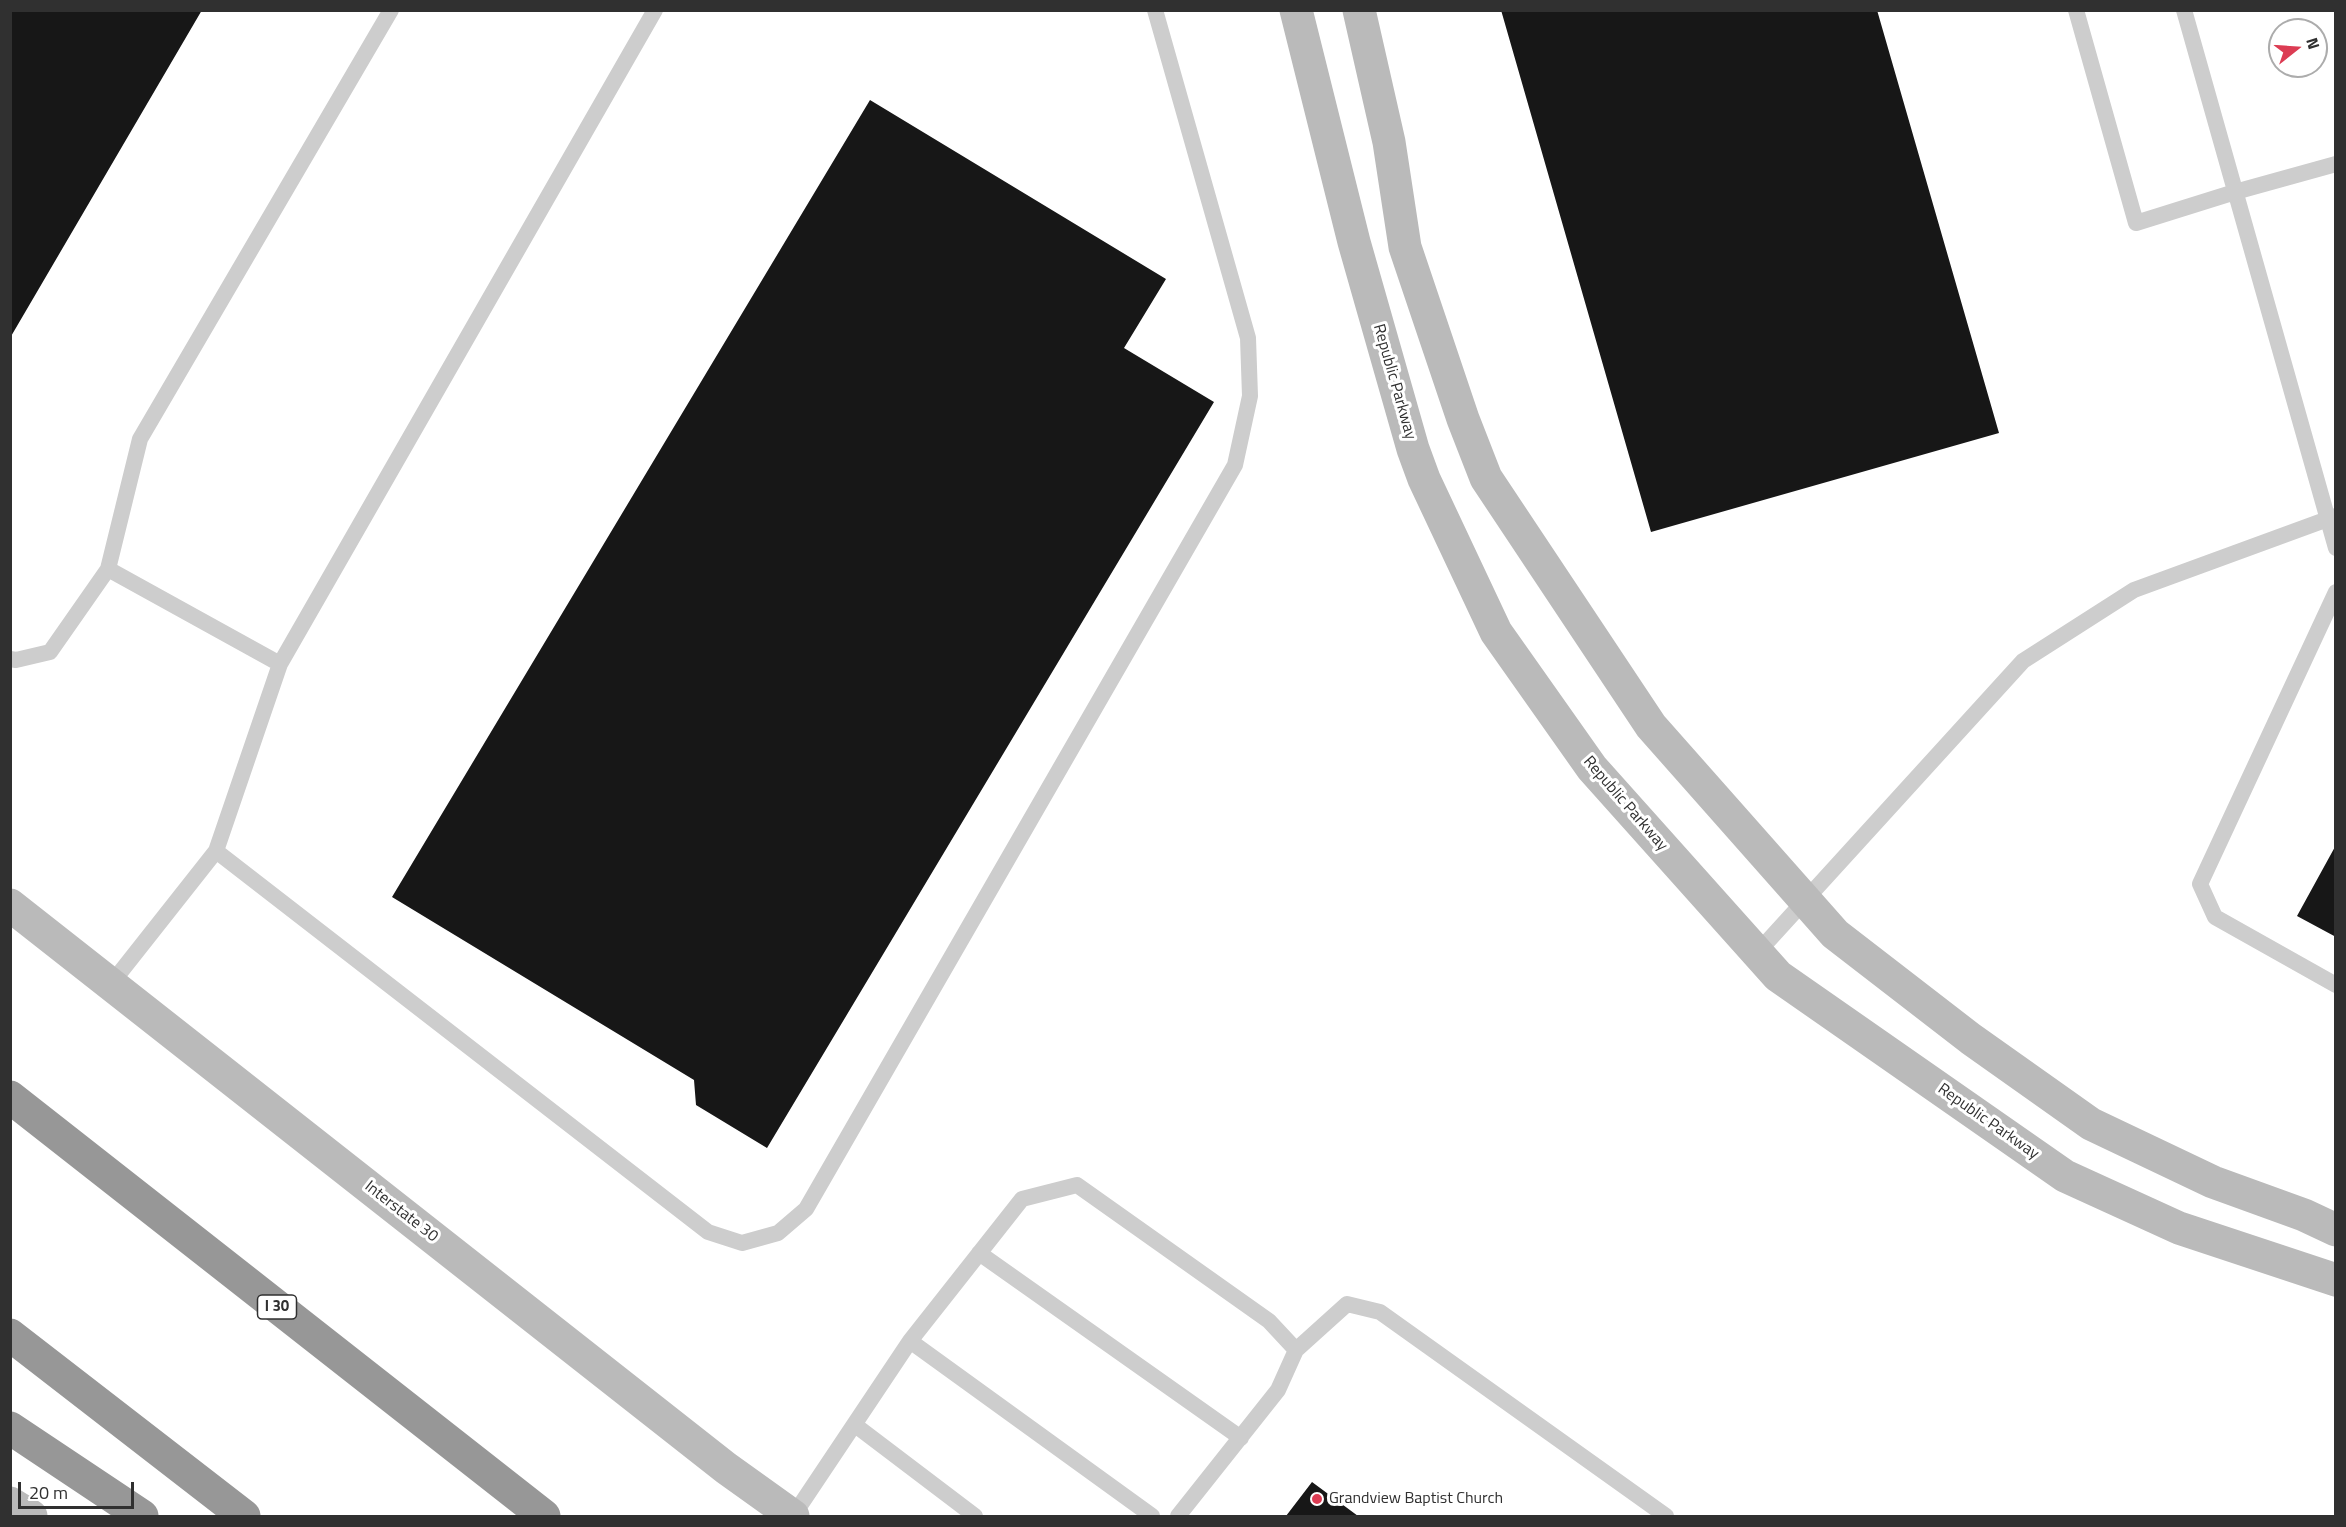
<!DOCTYPE html>
<html>
<head>
<meta charset="utf-8">
<style>
	body { margin:0 }
	#map { position:relative; width:2346px; height:1527px; overflow:hidden; background:#fff; font-family:"Titillium Web",sans-serif }
	canvas { display:block }
	.frame { position:absolute; inset:0; border:12px solid #303030; pointer-events:none }
	.north { position:absolute; left:2268px; top:18px; width:60px; height:60px; box-sizing:border-box; background:#fff; border:2px solid #acacac; border-radius:50%; rotate:73deg; font-size:16px; font-weight:700; line-height:24px; text-align:center; color:#303030 }
	.north::after { content:''; display:block; margin:auto; width:21px; height:27px; background:#dc3c53; clip-path:polygon(50% 0,100% 100%,50% 72%,0 100%) }
	.scale { position:absolute; left:18px; top:1482px; width:116px; height:27px; box-sizing:border-box; border:3px solid #303030; border-top:0; padding-left:8px; font-size:18px; line-height:21px; white-space:nowrap; color:#303030; -webkit-text-stroke:4px #fff; paint-order:stroke }
</style>
</head>
<body>
<div id="map">
<canvas width="2346" height="1527"></canvas>
<div class="frame"></div>
<div class="north">N</div>
<div class="scale">20 m</div>
</div>
<script>
const ctx = document.querySelector('canvas').getContext('2d');
ctx.lineJoin = 'round';
function paint(path, color) { ctx.fillStyle = color; ctx.fill(path, 'evenodd'); }
const shape = rows => new Path2D(rows.map(r => 'M' + r).join(''));
function stroke(path, color, width, dash) { ctx.strokeStyle = color; ctx.lineWidth = width; ctx.lineCap = dash ? 'butt' : 'round'; ctx.setLineDash(dash || []); ctx.stroke(path); }
function write(font, color, halo, rows, align = 'center') {
  ctx.font = font + ' "Titillium Web",sans-serif'; ctx.lineWidth = 6; ctx.setLineDash([]); ctx.textBaseline = 'middle'; ctx.strokeStyle = halo; ctx.fillStyle = color; for (const [text, x, y, turn = 0] of rows) {
    ctx.save(); ctx.translate(x, y); ctx.rotate((+turn || 0) * Math.PI / 180); ctx.textAlign = isNaN(turn) ? turn : align; if (halo) ctx.strokeText(text, 0, 0); ctx.fillText(text, 0, 0); ctx.restore();
  }
}
paint(shape([
	[10,10,202,10,10,338],
	[1501,10,1877,10,1999,433,1651,532],
	[870,100,1166,279,1124,348,1214,402,767,1148,696,1105,694,1080,392,897],
	[2336,845,2336,937,2297,916],
	[1312,1482,1358,1516,1286,1516]
]), '#171717');
stroke(shape([
	[2076,10,2136,223,2235,192,2336,164],
	[2184,10,2336,548],
	[108,569,280,664],
	[2336,592,2200,884,2215,917,2336,985],
	[10,659,16,660,50,652,108,569,140,439,391,10],
	[216,851,708,1232,742,1243,778,1233,806,1209,1235,465,1250,396,1248,338,1155,10],
	[1757,953,2023,661,2134,590,2336,516],
	[111,984,216,851,280,664,655,10],
	[979,1253,1241,1438],
	[910,1341,1152,1516],
	[1296,1350,1347,1304,1380,1312,1666,1516],
	[855,1425,975,1516],
	[793,1516,910,1341,1022,1199,1077,1185,1269,1321,1296,1350,1278,1390,1178,1516]
]), '#cdcdcd', 16);
stroke(shape([
	[1296,10,1354,242,1413,449,1424,479,1496,632,1592,768,1778,976,2065,1176,2179,1228,2336,1280],
	[1359,10,1389,142,1405,247,1463,419,1486,478,1651,726,1835,934,1971,1039,2091,1124,2213,1182,2304,1215,2336,1230],
	[10,905,726,1468,793,1516],
	[10,1503,31,1516]
]), '#bababa', 33);
stroke(shape([
	[10,1097,544,1516],
	[10,1335,244,1516],
	[10,1428,142,1516]
]), '#979797', 33);
for (const [x, y, r, color] of [
	[1317,1499,6,"#dc3c53"]
]) { const dot = new Path2D(); dot.arc(x, y, r, 0, 2 * Math.PI); ctx.fillStyle = color; ctx.fill(dot); stroke(dot, '#fff', 2); }
for (const [x, y, w] of [
	[277,1307,39]
]) { const box = new Path2D(); box.roundRect(x - w / 2, y - 12, w, 24, 4.5); ctx.fillStyle = '#fff'; ctx.fill(box); stroke(box, '#303030', 1.5); }
write('bold 15px', '#303030', null, [
	["I 30",277,1307]
]);
write('16px', '#303030', '#fff', [
	["Republic Parkway",1394,382,74],
	["Republic Parkway",1625,804,49],
	["Republic Parkway",1988,1122,35],
	["Interstate 30",401,1212,38]
]);
write('16px', '#303030', '#fff', [
	["Grandview Baptist Church",1329,1499]
], 'left');
</script>
</body>
</html>
